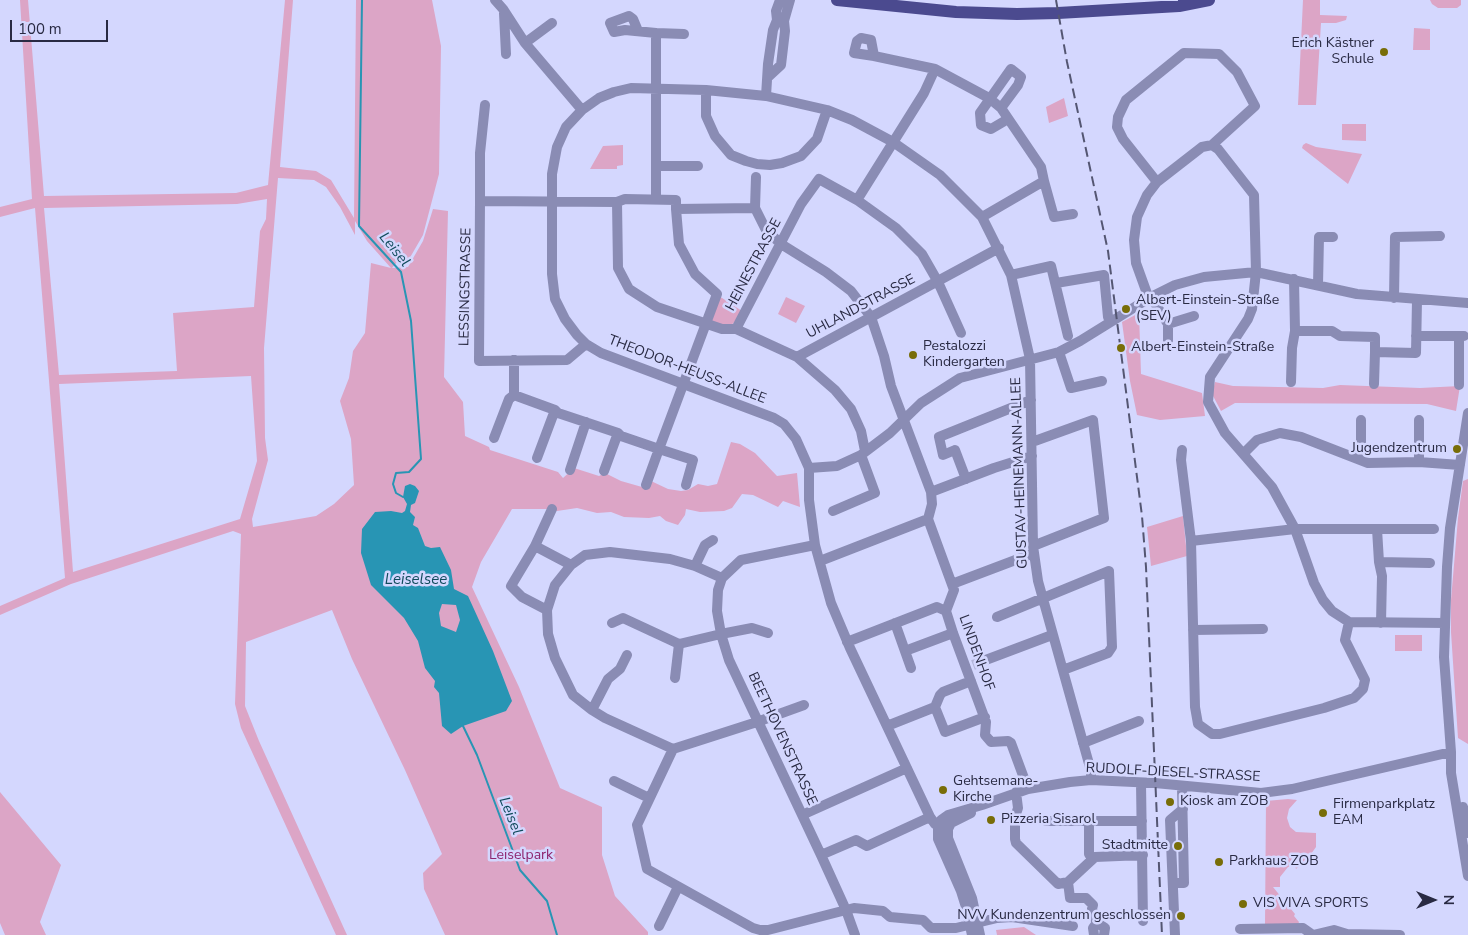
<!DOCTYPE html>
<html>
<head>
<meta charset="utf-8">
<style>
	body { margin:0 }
	#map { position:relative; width:1468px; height:935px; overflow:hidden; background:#d4d7fe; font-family:"Nunito Sans",sans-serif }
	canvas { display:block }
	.north { position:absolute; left:1408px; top:875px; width:50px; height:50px; -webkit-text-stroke:4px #d4d7fe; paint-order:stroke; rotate:90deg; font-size:14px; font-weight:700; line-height:20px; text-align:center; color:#292a43 }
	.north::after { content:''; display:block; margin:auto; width:18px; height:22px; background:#292a43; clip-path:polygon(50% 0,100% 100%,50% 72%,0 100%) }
	.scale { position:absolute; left:10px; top:20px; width:98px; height:22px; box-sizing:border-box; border:2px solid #292a43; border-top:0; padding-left:6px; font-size:15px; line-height:18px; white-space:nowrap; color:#292a43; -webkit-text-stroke:4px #d4d7fe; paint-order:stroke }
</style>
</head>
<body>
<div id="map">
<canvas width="1468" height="935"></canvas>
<div class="north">N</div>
<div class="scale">100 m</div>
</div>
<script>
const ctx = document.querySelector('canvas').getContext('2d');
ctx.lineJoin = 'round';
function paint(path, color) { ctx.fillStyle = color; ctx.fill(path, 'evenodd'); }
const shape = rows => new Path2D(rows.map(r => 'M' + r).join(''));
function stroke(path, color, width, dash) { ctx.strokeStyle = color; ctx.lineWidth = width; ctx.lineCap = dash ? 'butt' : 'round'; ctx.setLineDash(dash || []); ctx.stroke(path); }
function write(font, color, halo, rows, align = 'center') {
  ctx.font = font + ' "Nunito Sans",sans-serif'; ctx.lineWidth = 5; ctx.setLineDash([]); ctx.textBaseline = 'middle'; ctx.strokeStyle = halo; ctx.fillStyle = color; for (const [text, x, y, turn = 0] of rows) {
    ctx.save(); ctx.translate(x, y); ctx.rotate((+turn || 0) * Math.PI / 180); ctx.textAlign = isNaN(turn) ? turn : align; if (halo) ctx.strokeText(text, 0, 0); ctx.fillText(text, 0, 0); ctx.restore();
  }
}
paint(shape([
	[20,0,28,0,44,196,236,193,268,185,285,0,293,0,280,167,316,171,331,180,354,218,356,0,432,0,441,46,439,174,423,235,408,261,398,261,392,268,408,267,423,241,433,209,448,211,444,377,463,402,465,436,489,447,490,450,558,472,563,478,574,468,599,476,605,473,621,481,642,487,651,481,668,489,681,491,688,490,698,484,708,486,717,484,731,442,740,444,755,453,777,476,797,473,800,507,783,501,778,507,753,495,742,494,732,508,724,511,700,512,686,509,685,515,678,525,666,521,660,516,649,518,624,517,611,512,597,513,577,508,557,511,552,509,512,509,481,562,472,587,519,687,560,788,602,807,602,855,615,896,648,932,648,935,445,935,424,889,423,873,442,854,405,770,352,659,332,610,246,642,245,706,259,741,347,935,336,935,241,728,235,704,241,534,233,531,71,584,0,615,0,606,65,578,35,208,0,217,0,207,32,199],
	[278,178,314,180,326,187,340,207,355,235,355,221,367,241,391,268,371,263,365,333,353,351,349,378,340,401,351,439,354,485,334,504,316,516,253,527,252,519,268,460,265,438,264,348],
	[267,199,266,219,260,231,254,307,173,313,177,371,59,375,44,208,237,204],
	[251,376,257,461,240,519,73,572,59,384],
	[1303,0,1320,0,1320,15,1347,16,1346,20,1336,23,1321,23,1316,105,1298,105],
	[1430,0,1461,0,1461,5,1457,8,1438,8,1432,4],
	[1414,28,1430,29,1430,50,1413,50],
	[1064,98,1068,116,1049,123,1046,107],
	[1342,124,1366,124,1366,141,1342,140],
	[1306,143,1316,147,1362,154,1348,184,1302,148,1303,145],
	[623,145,623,165,617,166,617,169,590,169,603,146],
	[719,296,742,311,737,320,730,326,711,322],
	[786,297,805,306,796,323,778,314],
	[1139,313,1141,374,1202,393,1205,416,1160,420,1137,415,1130,381,1122,322],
	[1215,382,1233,386,1323,388,1340,385,1420,388,1460,386,1456,411,1427,404,1235,403,1221,411,1212,394],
	[1468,479,1468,744,1458,738,1451,632,1451,600,1458,518,1463,481],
	[1183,516,1187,556,1151,566,1147,527],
	[1395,635,1422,635,1422,651,1395,651],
	[0,792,61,865,40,922,46,935,5,935,0,923],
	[1288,799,1297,800,1289,809,1287,818,1290,827,1296,832,1316,833,1316,847,1311,854,1296,869,1295,866,1288,867,1280,877,1280,887,1273,887,1295,914,1294,916,1299,922,1297,927,1265,925,1266,801],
	[1024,927,1036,935,997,935,996,930]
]), '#dca5c6');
paint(shape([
	[410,484,415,486,419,491,415,503,411,505,410,512,415,517,413,525,418,528,425,546,431,548,440,547,451,570,454,589,468,596,493,651,512,701,506,711,463,726,451,734,442,726,439,693,434,687,435,681,425,668,418,641,404,618,371,585,361,553,362,529,375,512,391,511,402,513,405,511,407,504,403,497,405,486],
	[442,604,456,605,460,620,456,632,441,626,439,613]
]), '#2895b4');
stroke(shape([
	[362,0,359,226,401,272,411,321,421,459,409,472,396,473,393,484,396,493,403,497],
	[463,726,477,755,520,870,547,901,557,935]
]), '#2895b4', 2);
stroke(shape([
	[973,665,983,661]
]), '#b2b4d9', 10, [10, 5]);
stroke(shape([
	[495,0,503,9,525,43,582,110],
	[504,13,506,54],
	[638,31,633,19,629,16,610,23,614,32,625,30,656,33,656,199],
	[656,33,684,34],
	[525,43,552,23],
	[874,56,854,53,857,41,861,38,871,40,874,56,935,69,989,98,1001,108],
	[768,77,781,65,785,31,784,21,790,0],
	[706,90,706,116,715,136,731,155,746,161,757,164,770,165,782,163,801,156,817,139,827,110],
	[766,96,768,64,773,30,777,20,776,11,780,0],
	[1008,119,991,129,981,125,980,113,1011,69,1021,77,1018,85,1001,108,1041,167,1044,181],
	[656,166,698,166],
	[756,177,755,208,766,230,781,244,826,272,851,291,871,317,884,356,891,386,931,492,932,504,928,519,954,590,946,611,953,633,986,722,985,735,991,742,1008,741,1011,743,1028,789],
	[1157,182,1123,139,1117,127,1118,117,1126,100,1184,53,1219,54,1237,72,1255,106,1212,145],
	[857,200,896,228,922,254,938,282,961,333],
	[480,201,480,153,485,105],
	[617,202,618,268,629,289,657,307,722,329,736,329,797,357,835,390,851,409,861,431,865,451],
	[982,217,1044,181,1054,217,1073,214],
	[1011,275,1051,266,1068,336],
	[1294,279,1295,331,1332,331,1340,336,1375,337,1375,352,1416,353,1417,300],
	[1056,283,1104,275,1108,317],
	[1318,285,1319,237,1333,237],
	[1151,297,1168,324,1194,316],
	[1394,298,1395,237,1440,236],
	[1149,299,1136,263,1134,240,1137,217,1147,195,1157,182,1202,147,1212,145,1218,149,1254,195,1256,272,1252,309,1248,319,1210,377,1208,402,1225,433,1272,487,1295,529,1314,583,1323,600,1332,611,1349,622,1445,623],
	[736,329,801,204,819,179,857,200,924,93,935,69],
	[1416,336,1464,336],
	[1459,336,1459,385],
	[1168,341,1168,324],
	[586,344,567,360,479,361,480,201,617,202,625,199,676,200,676,209,755,208],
	[1059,352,1071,388,1102,381],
	[797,357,999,248],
	[514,360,514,395,555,410,558,413,618,433,621,436,659,449,717,294,695,274,679,244,676,209],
	[1291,382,1292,348,1295,331],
	[1374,384,1375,352],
	[1468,413,1450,528,1447,567,1444,657,1451,752,1451,773,1468,876],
	[1419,420,1419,462],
	[494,438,509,399,514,395],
	[1032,442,1093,420,1104,518,1033,546],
	[1182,450,1181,460,1191,541,1195,707,1198,724,1212,734,1220,734,1324,708,1354,698,1363,689,1365,680,1345,640,1349,622],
	[1244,453,1257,440,1280,433,1301,437,1368,463,1419,462,1460,465],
	[537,458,555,410],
	[1361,460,1361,420],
	[809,468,837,466,861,455,890,433,921,403,960,378,1059,352,1080,341,1151,297,1175,285,1204,277,1256,272,1357,294,1468,303],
	[570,470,586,422],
	[604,471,618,433],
	[966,479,955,450,943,455,939,437,1031,400],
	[646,485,659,449,693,460,686,485],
	[931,492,994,468,1032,456],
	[833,511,875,493,861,455],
	[1377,529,1379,562,1382,576,1381,623],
	[1191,541,1295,529,1434,529],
	[815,545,741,560,722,578,718,590,717,611,721,634,729,660,821,855,846,910,855,935],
	[535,546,552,509],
	[820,561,928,519],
	[1379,562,1430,563],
	[695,566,705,545,713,540],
	[722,578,695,566,670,559,610,552,585,555,571,565,555,585,547,610,548,634,555,658,573,695,592,710,605,718,673,749,757,722,804,705],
	[952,584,1034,553],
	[547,610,522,597,511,586,535,546,571,565],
	[997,617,1109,571,1112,647,1108,653,1063,670],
	[612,623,623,618,679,644,721,634,752,628,768,633],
	[895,623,911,668],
	[1193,630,1263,629],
	[847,642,937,607,946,611],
	[905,651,953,633],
	[983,661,1052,635],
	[675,678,679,644],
	[935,707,945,732,985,717],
	[592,710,608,679,620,669,627,655],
	[887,726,935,707,940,695,943,692,971,681],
	[1083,743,1139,721],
	[673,749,637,825,647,869,753,928,760,930,768,930,854,908,883,911,890,917,923,920,931,928,956,928,997,918,1012,917,1073,926],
	[614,781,649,798],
	[1141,783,1143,921],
	[1016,792,1018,808,1015,817,1015,839,1016,843,1058,884,1068,882,1070,898,1086,898,1093,905,1092,909,1097,924],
	[1463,807,1468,833],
	[802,815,907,768],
	[1046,821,1089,821,1089,854,1092,859],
	[1089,821,1142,821],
	[948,829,935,824,930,817,850,648,831,603,815,545,809,500,809,468,796,439,784,424,774,418,601,353,586,344,577,335,565,319,555,299,552,274,552,174,557,147,566,127,582,110,599,98,614,92,631,88,706,90,766,96,827,110,852,120,893,142,940,175,982,217,1011,275,1030,359,1033,546,1038,581,1091,771,1091,780],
	[948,829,948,838,972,898,980,935],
	[948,829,951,823,971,813],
	[821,855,856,840,867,846,930,817],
	[1068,882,1095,857,1143,855],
	[1174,883,1184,883,1182,787],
	[659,926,678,887],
	[1240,929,1303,928,1313,935,1334,930,1347,934,1400,935],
	[972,935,966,907,961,891,938,839,938,825,941,820,948,815,982,805,1028,789,1070,782,1091,780,1155,783,1261,793,1292,789,1451,752],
	[1094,935,1093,928,1096,924,1099,924,1105,928,1104,935],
	[1175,935,1170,820,1183,809]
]), '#8a8cb4', 10);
stroke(shape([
	[837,0,956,12,1017,14,1058,13,1179,6,1209,0]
]), '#4b4a8f', 12);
stroke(shape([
	[1056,0,1067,62,1108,251,1142,516,1146,567,1162,935]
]), '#545672', 2, [10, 5]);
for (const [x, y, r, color] of [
	[1384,52,5,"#786d08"],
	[1126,309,5,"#786d08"],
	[1121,348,5,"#786d08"],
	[913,355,5,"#786d08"],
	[1457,449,5,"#786d08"],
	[943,790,5,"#786d08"],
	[1170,802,5,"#786d08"],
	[1323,813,5,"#786d08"],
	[991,820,5,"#786d08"],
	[1178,846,5,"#786d08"],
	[1219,862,5,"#786d08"],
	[1243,904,5,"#786d08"],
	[1181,916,5,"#786d08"]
]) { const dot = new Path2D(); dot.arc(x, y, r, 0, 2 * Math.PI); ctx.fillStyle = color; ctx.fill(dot); stroke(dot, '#d4d7fe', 2); }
write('14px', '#292a43', '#d4d7fe', [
	["Erich Kästner",1374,44,"right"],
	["Schule",1374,60,"right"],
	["Albert-Einstein-Straße",1136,301],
	["(SEV)",1136,317],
	["Pestalozzi",923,347],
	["Kindergarten",923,363],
	["Albert-Einstein-Straße",1131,348],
	["Jugendzentrum",1447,449,"right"],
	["Gehtsemane-",953,782],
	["Kirche",953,798],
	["Kiosk am ZOB",1180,802],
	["Firmenparkplatz",1333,805],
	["EAM",1333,821],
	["Pizzeria Sisarol",1001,820],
	["Stadtmitte",1168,846,"right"],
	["Parkhaus ZOB",1229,862],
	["VIS VIVA SPORTS",1253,904],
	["NVV Kundenzentrum geschlossen",1171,916,"right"]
], 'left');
write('14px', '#292a43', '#d4d7fe', [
	["HEINESTRASSE",754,265,-62],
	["LESSINGSTRASSE",466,287,-89],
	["UHLANDSTRASSE",861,307,-28],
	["THEODOR-HEUSS-ALLEE",687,370,21],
	["GUSTAV-HEINEMANN-ALLEE",1020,473,-92],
	["LINDENHOF",976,653,70],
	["BEETHOVENSTRASSE",782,739,65],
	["RUDOLF-DIESEL-STRASSE",1173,773,3]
]);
write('14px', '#8d256f', '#d4d7fe', [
	["Leiselpark",521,856]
]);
write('italic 15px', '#104b5c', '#d4d7fe', [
	["Leisel",394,250,51],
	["Leiselsee",416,580],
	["Leisel",510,816,68]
]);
</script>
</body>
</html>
